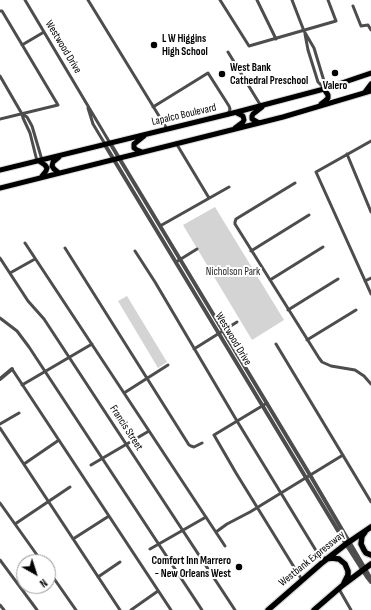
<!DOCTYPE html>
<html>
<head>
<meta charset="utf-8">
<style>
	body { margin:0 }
	#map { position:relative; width:371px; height:610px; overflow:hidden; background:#fff; font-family:"Sofia Sans Condensed",sans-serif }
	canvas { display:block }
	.north { position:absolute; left:16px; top:554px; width:40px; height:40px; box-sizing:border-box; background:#fff; border:1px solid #999; border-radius:50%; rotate:141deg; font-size:11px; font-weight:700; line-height:16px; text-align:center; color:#000 }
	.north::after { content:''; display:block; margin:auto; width:14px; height:18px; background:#000; clip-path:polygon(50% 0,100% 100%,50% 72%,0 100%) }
</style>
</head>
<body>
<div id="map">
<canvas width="371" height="610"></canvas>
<div class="north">N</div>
</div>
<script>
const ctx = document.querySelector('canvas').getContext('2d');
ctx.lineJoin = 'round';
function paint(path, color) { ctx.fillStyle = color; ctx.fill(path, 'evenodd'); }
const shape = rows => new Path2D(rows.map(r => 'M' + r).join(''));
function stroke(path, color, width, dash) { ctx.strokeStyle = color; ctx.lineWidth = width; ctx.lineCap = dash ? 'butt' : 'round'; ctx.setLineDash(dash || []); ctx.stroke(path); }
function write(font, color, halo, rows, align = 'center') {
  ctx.font = font + ' "Sofia Sans Condensed",sans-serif'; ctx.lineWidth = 4; ctx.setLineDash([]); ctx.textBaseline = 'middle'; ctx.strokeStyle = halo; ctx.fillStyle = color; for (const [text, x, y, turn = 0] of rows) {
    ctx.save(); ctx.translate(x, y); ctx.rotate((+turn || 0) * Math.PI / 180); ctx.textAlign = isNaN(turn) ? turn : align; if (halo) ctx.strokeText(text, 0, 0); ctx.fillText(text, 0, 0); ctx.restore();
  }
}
paint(shape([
	[215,207,284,320,252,340,183,225],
	[127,296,167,362,158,368,118,301]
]), '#d4d4d4');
const primary = shape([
	[365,92,371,84],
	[321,104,325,101,328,98,328,95,324,89],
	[259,123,252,119,252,116,253,114,262,107],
	[235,128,243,122,244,120,243,116,237,113],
	[142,152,137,150,134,148,134,144,144,136],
	[59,157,53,162,52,166,54,169,59,173],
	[39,161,45,165,47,168,46,171,42,176],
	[0,170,237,112,324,89,371,73],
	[0,188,283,117,371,91]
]);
const trunk = shape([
	[365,532,362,536,361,544,364,550,366,553,371,555],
	[326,559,332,558,339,559,345,564,348,571,348,575,344,583],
	[268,610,323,562,346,544,371,527],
	[314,610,343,585,371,564]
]);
stroke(primary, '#dbdbdb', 7);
stroke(trunk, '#dbdbdb', 8);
stroke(shape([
	[25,0,110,143],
	[88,0,167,129],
	[220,0,249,46,336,21,328,0],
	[257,0,276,39],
	[292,0,304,31,314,48,324,81,324,89],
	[353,6,361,26,368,25,371,30],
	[0,11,2,11,58,105,0,119],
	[305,34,308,50,318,82,324,88],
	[22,45,44,32],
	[228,52,261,106],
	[0,76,22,114,23,118,30,133,37,161],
	[153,107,208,73,229,106,230,109,228,115],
	[88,108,93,124,105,144],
	[22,114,27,117,32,126,42,160],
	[371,141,316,172,371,294],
	[176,143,209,198],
	[347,154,371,212],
	[295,183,236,219,235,222,235,224,319,358,322,362,331,366,355,370,364,376,371,384],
	[160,226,229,187],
	[25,243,225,546],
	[65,248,189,445,191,446,194,447,202,443],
	[135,251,155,282,237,421,323,562],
	[251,251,309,215],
	[0,258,28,301,44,319,235,610],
	[176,262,197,249],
	[10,273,35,259],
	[270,280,323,247],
	[365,281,371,278],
	[288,310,338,279],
	[0,318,17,331,29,347,202,610],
	[307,340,356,310],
	[276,344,371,502],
	[194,349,237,322],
	[12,369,171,610],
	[22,385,92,344],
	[124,393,168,365],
	[267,403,214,435,236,473,302,580],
	[0,424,19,413],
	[0,428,120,610],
	[24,464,59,440],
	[91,465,149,431],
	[0,503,42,562],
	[15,524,70,487],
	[216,532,227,524,250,512,343,455],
	[73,539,109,516],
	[150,549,206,517],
	[0,560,37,610],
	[48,570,76,610],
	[98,577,120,562],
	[339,589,351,610],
	[0,605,4,610],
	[131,610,158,591]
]), '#4d4d4d', 3);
stroke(shape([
	[110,143,310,475,371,579],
	[105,145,346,544,367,577,371,582],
	[0,379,12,369]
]), '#4d4d4d', 4);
stroke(primary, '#000', 5);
stroke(trunk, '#000', 5.5);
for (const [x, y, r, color] of [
	[154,45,4,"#000"],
	[335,73,4,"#000"],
	[222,74,4,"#000"],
	[239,567,4,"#000"]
]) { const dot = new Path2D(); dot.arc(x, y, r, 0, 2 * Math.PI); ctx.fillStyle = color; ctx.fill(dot); stroke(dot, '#fff', 1.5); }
write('bold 11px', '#000', '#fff', [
	["L W Higgins",162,39],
	["High School",162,52],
	["West Bank",230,68],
	["Cathedral Preschool",230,81],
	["Valero",335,86,"center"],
	["Comfort Inn Marrero",231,561,"right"],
	["- New Orleans West",231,574,"right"]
], 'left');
write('11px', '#000', '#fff', [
	["Westwood Drive",63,47,59],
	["Lapalco Boulevard",184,115,-13],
	["Westwood Drive",233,339,59],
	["Francis Street",126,428,57],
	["Westbank Expressway",312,559,-39]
]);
write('11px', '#2b2b2b', '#fff', [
	["Nicholson Park",233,272]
]);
</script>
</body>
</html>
